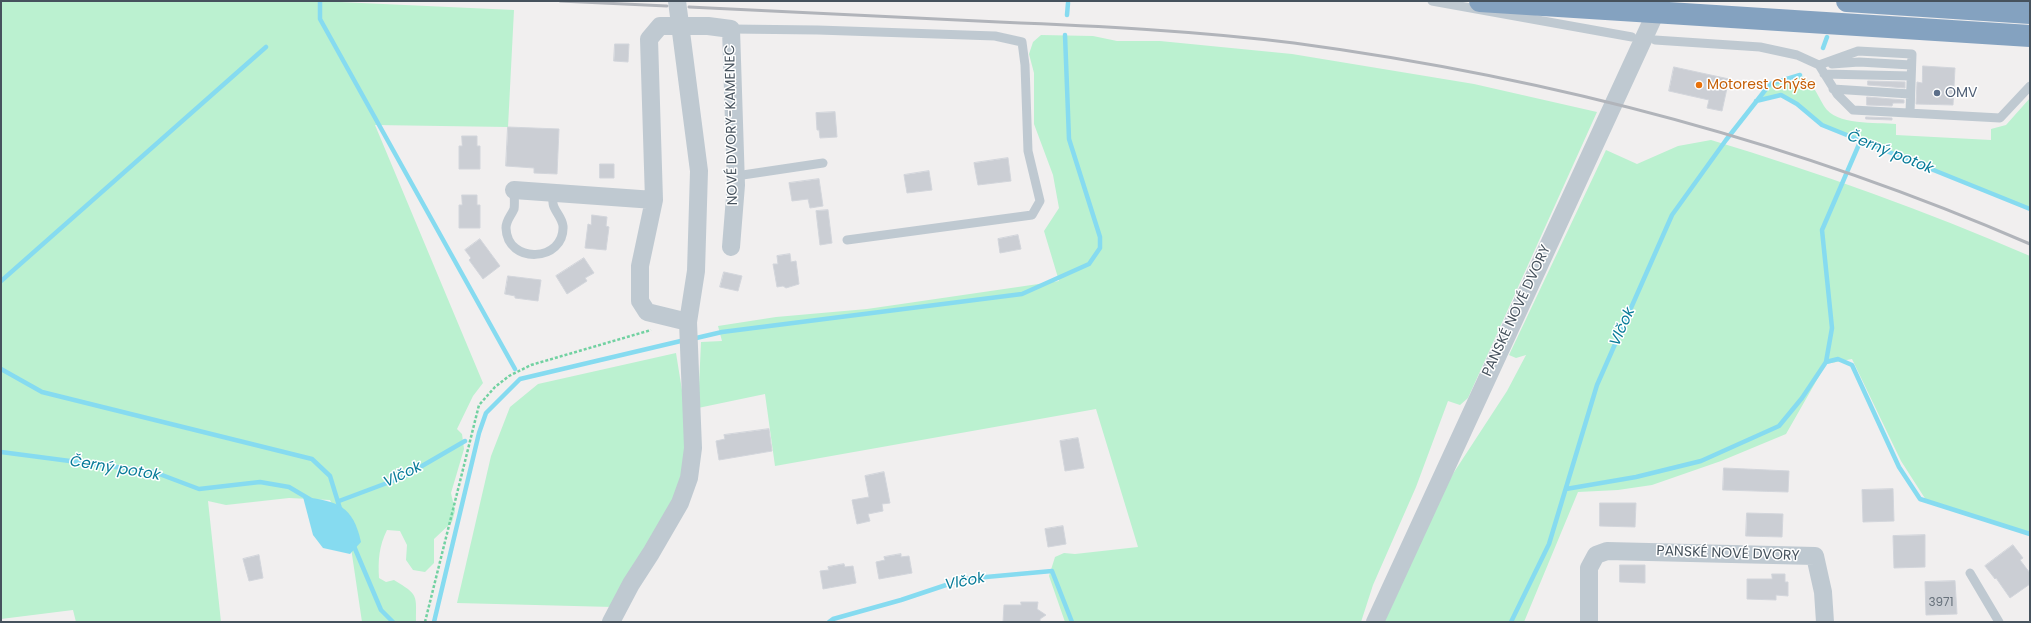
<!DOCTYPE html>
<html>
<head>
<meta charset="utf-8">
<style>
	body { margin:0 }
	#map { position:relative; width:2031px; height:623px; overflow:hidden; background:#f1efef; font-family:Poppins,sans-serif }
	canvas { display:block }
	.frame { position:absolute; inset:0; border:2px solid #46525d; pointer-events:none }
</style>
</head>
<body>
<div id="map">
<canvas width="2031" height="623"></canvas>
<div class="frame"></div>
</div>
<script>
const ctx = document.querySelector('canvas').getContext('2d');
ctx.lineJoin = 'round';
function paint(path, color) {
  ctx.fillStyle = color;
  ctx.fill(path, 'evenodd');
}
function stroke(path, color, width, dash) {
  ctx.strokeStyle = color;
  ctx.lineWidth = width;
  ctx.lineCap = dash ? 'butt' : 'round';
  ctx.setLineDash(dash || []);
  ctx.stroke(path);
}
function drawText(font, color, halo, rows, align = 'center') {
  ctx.font = font + ' Poppins,sans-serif';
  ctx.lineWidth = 3;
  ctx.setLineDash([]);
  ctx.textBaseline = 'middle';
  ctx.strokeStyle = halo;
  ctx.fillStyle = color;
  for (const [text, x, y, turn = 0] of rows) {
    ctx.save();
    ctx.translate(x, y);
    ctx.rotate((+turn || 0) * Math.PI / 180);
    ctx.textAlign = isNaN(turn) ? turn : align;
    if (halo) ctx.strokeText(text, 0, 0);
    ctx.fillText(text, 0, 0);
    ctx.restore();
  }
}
const green = new Path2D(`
	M1,1h317l196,9 -6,117 -133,-2 108,258 -10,13 -16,33 5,5 2,15 -13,44 4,18 -3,11 -18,17v24l-9,9 -12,-2 -7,-10 1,-15 -7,-14 -13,-1c-8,16 -9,30 -8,48l7,4 8,-2c25,15 22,15 22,42h-54l-12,-81 -20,-41 -41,-2 -63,7 -18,-4 13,121h-145l-3,-12 -72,9z
	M1041,35l52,1 24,5h43l132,13 182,30 123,28 -129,286 -8,7 -12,-4 -32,86 -43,98 -12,37h-296l-16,-46 6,-19 9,-4 11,1 63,-7 -42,-138 -321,57 -10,-72 -67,14 3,-66 21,-1 -4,-15 58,-9 91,-8 192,-28 -15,-50 15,-23 -6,-33 -19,-51v-51l-5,-19 4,-12z
	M1800,75c12,6 17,19 24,31 12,20 52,16 72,18v11l95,5v-11l15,-4 24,-27v111l-208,-83 -25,-22 -16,-9 -25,6 14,-17z
	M1711,140c109,33 215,71 319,116v277l-104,-33 -25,-39 -49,-102 -26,5 -40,70 -65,27 -69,24 -34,5 -40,2 -54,130h-140l61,-136 62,-95 19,-36 -10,3 -7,-3 97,-205 31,14 41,-18z
	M676,353l10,62 1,53 -12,34 -62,105 -156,-4 34,-147 19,-49 28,-23z`);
const water = new Path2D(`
	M303,497c35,4 50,9 58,45l-11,12 -27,-6 -10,-13z`);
const stream = new Path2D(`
	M320,1v18l195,350
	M1067,15l1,-12
	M1823,48l4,-11
	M1756,101l25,-6 16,9 25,21 208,84
	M1,281l265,-234
	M692,339l30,-7 300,-38 67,-30 11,-16v-11l-31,-98 -4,-104
	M1826,362l6,-34 -10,-98 38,-88
	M1,369l41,23 270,67 18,17 11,36
	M1,452l153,20 45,17 61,-7 29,5 22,13
	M1566,489l70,-12 65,-16 78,-35 23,-28 24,-36 12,-3 14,6 47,102 21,32 110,35
	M339,501l64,-24 62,-36
	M353,544l28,66 12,12
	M434,622l45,-189 7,-20 34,-34 165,-39
	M829,622l4,-3 68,-19 63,-21 88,-8 20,51
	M1511,622l38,-78 48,-159 75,-170 54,-75 44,-56 30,-9`);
const building = new Path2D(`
	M615,44h14l-1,18 -14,-1z
	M1923,66l32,2 -2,37 -37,-1 1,-22 5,1z
	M1674,67l55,12 -7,32 -15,-3 2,-8 -40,-9z
	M1868,81l37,1v6l-37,-3z
	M1867,97l37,3v3h-11l-1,3 -25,-1z
	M835,112l2,25 -17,1 -1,-8h-2l-1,-17z
	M1866,117l26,1v2l-26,-1z
	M508,127l51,2 -2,45 -23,-1v-5l-28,-2z
	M462,136h15v10h3v23h-21v-23h3z
	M1008,158l3,23 -33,4 -4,-22z
	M600,164h14v14h-14z
	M929,171l3,19 -25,3 -3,-18z
	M819,179l4,27 -13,2 -2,-9 -16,2 -3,-18z
	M462,195h15v10h3v23h-21v-23h3z
	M828,210l4,33 -12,2 -4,-34z
	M592,215l15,2 -1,9 3,1 -3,23 -21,-2 3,-24 3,1z
	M1018,235l3,14 -21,4 -2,-14z
	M480,239l20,27 -17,13 -14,-19 2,-2 -6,-8z
	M790,254l1,8 5,-1 3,23 -13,4 -3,-2 -6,1 -4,-23h5l-1,-8z
	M584,258l10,15 -9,5 2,3 -20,13 -11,-18z
	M724,272l18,4 -4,15 -18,-4z
	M508,276l33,4 -3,21 -23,-3v-2l-10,-2z
	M769,429l3,22 -53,9 -3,-19 9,-2 -1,-4z
	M1078,438l6,30 -19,3 -5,-30z
	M1724,468l65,3 -1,21 -65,-2z
	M884,472l6,31 -8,1 1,7 -15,3 2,7 -13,3 -5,-24 17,-3 -4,-21z
	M1893,489l1,32 -31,1 -1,-32z
	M1600,503h36l-1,24 -35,-1z
	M1747,513l36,1 -1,23 -36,-1z
	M1063,526l3,18 -18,3 -3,-18z
	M1925,535v32l-31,1 -1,-32z
	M2013,545l10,13 -3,2 10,13v11l-20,14 -14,-20 -1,1 -10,-13z
	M901,554v3l8,-1 3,17 -33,6 -3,-17 9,-2 -1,-3z
	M259,555l4,23 -14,3 -6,-22z
	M844,564l1,3 8,-1 3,17 -33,6 -3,-18 9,-1 -1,-3z
	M1620,565h25v18l-25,-1z
	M1772,574h13v8h3v14l-12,-1v5l-29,-1v-20h25z
	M1955,581l2,33 -31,1 -1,-33z
	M1021,602h17l-1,7 9,6 -6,4v3h-37l1,-17h17z`);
const path = new Path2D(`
	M425,622l54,-217 16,-18 14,-11 22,-11 120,-35`);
const service = new Path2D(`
	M1432,1l200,36
	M731,29l87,1 177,6 27,6 3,23 3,86 12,50 -8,14 -185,25
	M1655,40l105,7 37,8 22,10 18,29 16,16 147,8 30,-32
	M1832,64l27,-2 52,3
	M1819,65l39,-14 54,3 -2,59
	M1824,74l87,2
	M1833,89l77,5
	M736,176l87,-13
	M514,190c0,6 1,14 0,19 -3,7 -8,11 -8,19 1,37 59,34 57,-2 -1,-8 -6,-12 -9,-19 -2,-4 -1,-11 -1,-15
	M1970,573l29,49`);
const minor = new Path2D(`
	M677,1l22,170 -3,100 -8,51
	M514,190l140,10
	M611,622l20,-38 20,-31 29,-50 9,-25 4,-30 -5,-126 -41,-10 -7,-11v-35l14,-66 -5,-161 11,-13h48l23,3 5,156 -5,62
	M1375,622l286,-621
	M1589,622v-54l7,-13 11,-4 208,5 8,36 2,30`);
const motorway = new Path2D(`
	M1480,1l550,35
	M1847,1l183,12`);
const rail = new Path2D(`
	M560,1l107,5
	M689,7c104,5 207,10 310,15 99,4 197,9 295,21 254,34 501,99 736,201`);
const markers = [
	[1699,85,4,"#e8710a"],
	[1937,93,4,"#5c6f8a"]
];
const numberNames = [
	["3971",1941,603]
];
const foodNames = [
	["Motorest Chýše",1707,85]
];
const serviceNames = [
	["OMV",1945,93]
];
const streetNames = [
	["NOVÉ DVORY-KAMENEC",732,125,-91],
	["PANSKÉ NOVÉ DVORY",1517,311,-65],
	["PANSKÉ NOVÉ DVORY",1728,554,2]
];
const waterNames = [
	["Černý potok",1890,153,22],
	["Vlčok",1623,327,-66],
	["Černý potok",115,469,9],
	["Vlčok",403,475,-26],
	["Vlčok",965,582,-11]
];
paint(green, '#bbf1d0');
paint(water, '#86dbf0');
stroke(stream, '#86dbf0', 4.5);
paint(building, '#cbced4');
stroke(building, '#d2d5db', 1);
stroke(path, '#71d1a1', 2.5, [3, 2]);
stroke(service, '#bfc9d1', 9);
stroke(minor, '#bfc9d1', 18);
stroke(motorway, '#84a2c0', 22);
stroke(rail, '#b1b4ba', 3);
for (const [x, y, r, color] of markers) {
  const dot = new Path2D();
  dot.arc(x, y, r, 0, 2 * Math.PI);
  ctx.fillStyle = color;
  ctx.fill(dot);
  stroke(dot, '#fff', 1.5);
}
drawText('12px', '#67717b', null, numberNames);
drawText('14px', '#c56008', '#fff', foodNames, 'left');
drawText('14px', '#4e5e75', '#fff', serviceNames, 'left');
drawText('14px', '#46525d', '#fff', streetNames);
drawText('italic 15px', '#087b98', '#fff', waterNames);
</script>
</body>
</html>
